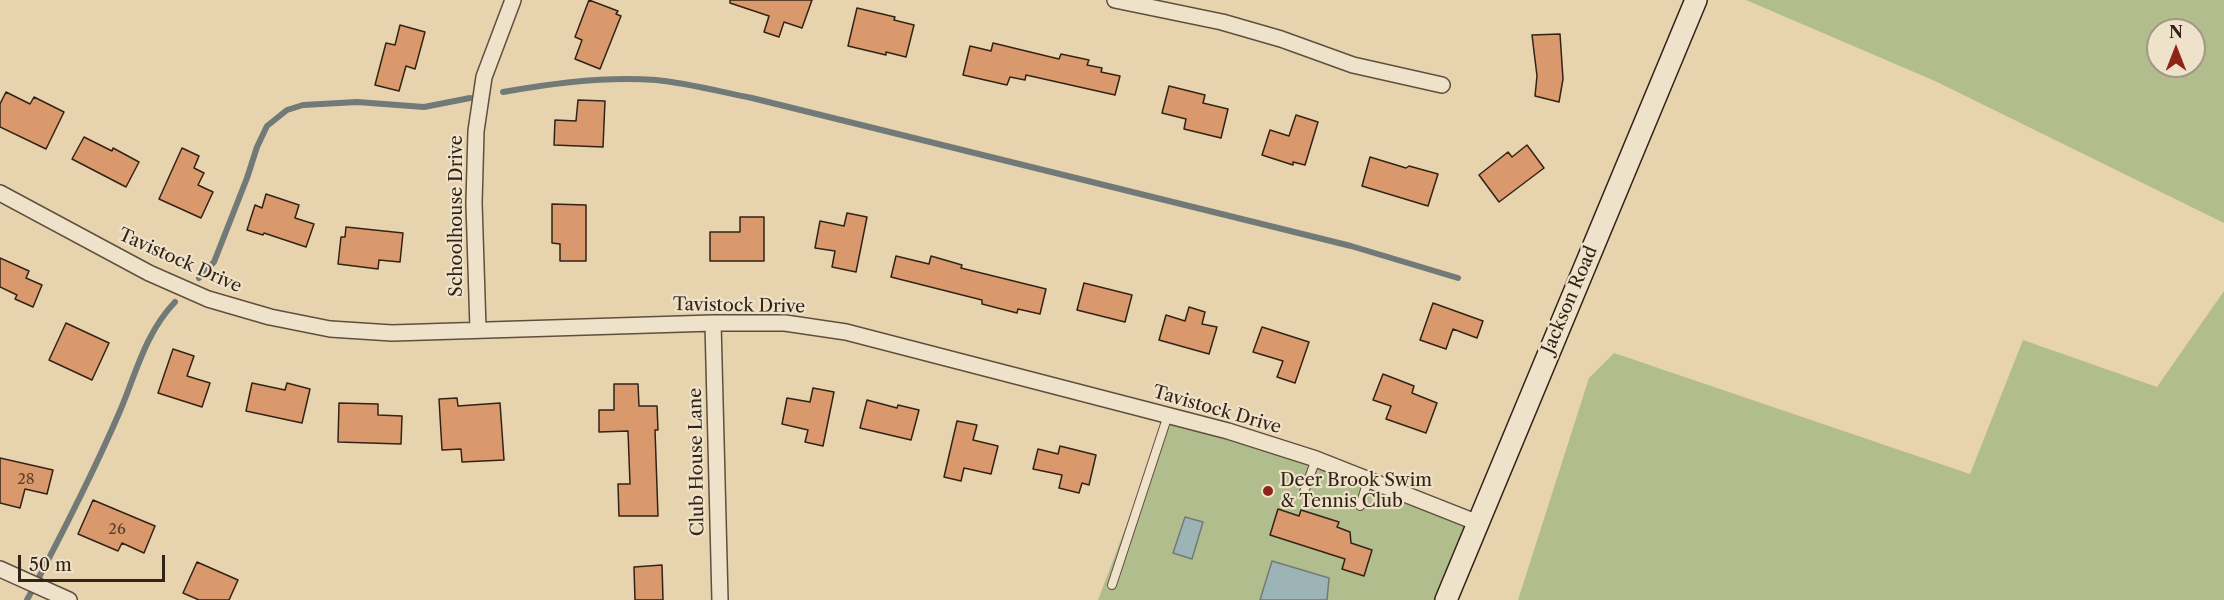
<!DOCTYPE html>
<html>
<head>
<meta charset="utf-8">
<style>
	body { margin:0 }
	#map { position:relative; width:2224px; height:600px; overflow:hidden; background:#e7d3ae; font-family:"Libre Caslon Text",serif }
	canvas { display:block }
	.north { position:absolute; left:2146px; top:18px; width:60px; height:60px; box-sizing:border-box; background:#efe2ca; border:2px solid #a39682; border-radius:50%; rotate:0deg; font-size:16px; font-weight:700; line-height:24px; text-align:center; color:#322316 }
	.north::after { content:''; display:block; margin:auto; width:21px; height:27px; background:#8f2418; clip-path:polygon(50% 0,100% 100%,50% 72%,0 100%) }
	.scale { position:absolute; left:18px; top:555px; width:147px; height:27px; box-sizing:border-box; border:3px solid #322316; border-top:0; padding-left:8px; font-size:18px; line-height:21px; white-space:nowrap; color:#322316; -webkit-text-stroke:4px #efe2ca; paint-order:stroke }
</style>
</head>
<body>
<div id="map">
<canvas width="2224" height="600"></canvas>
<div class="north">N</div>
<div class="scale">50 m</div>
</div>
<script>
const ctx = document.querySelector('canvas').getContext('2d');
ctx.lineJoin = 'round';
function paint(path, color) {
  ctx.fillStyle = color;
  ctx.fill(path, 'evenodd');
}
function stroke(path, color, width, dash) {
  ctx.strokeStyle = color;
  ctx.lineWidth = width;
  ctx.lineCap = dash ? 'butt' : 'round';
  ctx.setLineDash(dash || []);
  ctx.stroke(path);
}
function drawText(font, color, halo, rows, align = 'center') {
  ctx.font = font + ' "Libre Caslon Text",serif';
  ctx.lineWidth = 4.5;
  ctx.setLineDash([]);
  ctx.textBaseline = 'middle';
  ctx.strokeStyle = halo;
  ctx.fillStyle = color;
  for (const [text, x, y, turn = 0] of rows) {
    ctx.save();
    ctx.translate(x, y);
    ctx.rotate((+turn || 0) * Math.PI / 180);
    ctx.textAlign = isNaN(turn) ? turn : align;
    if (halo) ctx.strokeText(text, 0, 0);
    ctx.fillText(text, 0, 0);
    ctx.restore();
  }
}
const green = new Path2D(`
	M1746,0h478v223l-289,-142zM2158,30h36v36h-36z
	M2224,291v309h-706l71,-222 25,-25 356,121 53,-134 134,47z
	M1168,415l310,108 -33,77h-347z`);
const water = new Path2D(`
	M1185,517l18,5 -11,37 -19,-6z
	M1272,561l57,17 -2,22h-67z`);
const stream = new Path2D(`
	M503,92c49,-9 103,-16 153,-12 32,3 65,12 96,18l599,148 107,32
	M199,278l15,-16 33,-84 10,-31 10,-21 20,-16 16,-5 54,-3 67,5 46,-9
	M27,600c33,-62 65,-124 93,-189 16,-38 26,-79 55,-109`);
const building = new Path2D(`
	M589,0l29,11 -2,3 5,2 -21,53 -25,-10 7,-19 -7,-3z
	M730,0h82l-10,28 -18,-6 -5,15 -15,-5 5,-16 -39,-13z
	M857,8l38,9 -1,3 20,5 -8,32 -20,-5v3l-38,-9z
	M400,25l25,7 -10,37 -9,-3 -7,25 -24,-6 11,-42 9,2z
	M1560,34l3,45 -4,23 -24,-6 2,-20 -5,-41z
	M993,43l66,16 2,-5 28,6 -2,5 15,3 -1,4 19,4 -5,19 -89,-20 -1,5 -15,-3 -3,8 -44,-10 7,-29 21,5z
	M1169,86l36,9 -2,8 25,6 -7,29 -37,-9 2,-10 -24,-6z
	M6,92l24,12 4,-7 30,15 -18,37 -46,-22v-23z
	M578,100l27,1 -2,46 -49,-2 1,-25 21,1z
	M1296,115l22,7 -13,43 -12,-3v3l-31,-10 8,-25 19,6z
	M84,137l28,14 1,-3 26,14 -13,25 -54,-28z
	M1527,145l17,23 -45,34 -20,-27 29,-23 4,5z
	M182,148l17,8 -5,12 10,5 -6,12 15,7 -12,26 -42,-19z
	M1370,157l36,11 3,-2 29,8 -10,32 -66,-20z
	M266,194l33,11 -4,13 19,6 -8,23 -42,-14 -1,2 -16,-5 8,-25 7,3z
	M552,204l34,1v56h-26v-17l-8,-1z
	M847,213l20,4 -11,55 -24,-5 3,-16 -20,-3 5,-27 24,5z
	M740,217h24v44h-54v-29h30z
	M346,227l57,6 -3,29 -21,-2 -1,9 -40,-5 3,-27h4z
	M896,256l33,8 2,-8 31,9 -1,3 85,21 -6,25 -22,-5 -1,4 -35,-9v-4l-91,-23z
	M0,258l29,13 -3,7 16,7 -9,22 -18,-8 2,-4 -17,-8z
	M1084,283l48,12 -7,27 -48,-12z
	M1433,303l50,18 -6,17 -24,-9 -7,20 -26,-9z
	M1189,307l16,5 -3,12 15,3 -8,27 -50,-14 7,-25 19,6z
	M66,323l43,20 -17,37 -43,-20z
	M1262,327l47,15 -14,41 -18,-6 6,-16 -30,-9z
	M173,349l21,7 -7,20 23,7 -8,24 -44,-14z
	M1383,374l31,12 -2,7 25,10 -11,30 -40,-14 5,-13 -18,-6z
	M252,383l33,7 2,-7 23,6 -8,34 -56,-12z
	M614,384h24l1,22h18l1,24h-3l3,86h-39l-1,-32h12l-2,-53 -29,1v-22h15z
	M813,388l21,4 -11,54 -18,-4 3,-12 -26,-6 5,-26 23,4z
	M457,398l1,8 42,-3 4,57 -42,2 -1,-13 -19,1 -3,-51z
	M867,400l30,8 1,-3 21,5 -8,30 -51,-12z
	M339,403l39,1v11l24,1 -1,28 -63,-2z
	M957,421l20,4 -4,15 25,6 -7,28 -27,-6 -3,13 -17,-4z
	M1060,446l36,9 -7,30 -7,-2 -3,10 -20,-5 3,-13 -29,-6 5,-20 20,5z
	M0,458l53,12 -6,24 -22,-5 -5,19 -20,-5z
	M93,500l62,26 -11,27 -22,-10 -4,8 -40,-17z
	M1278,509l21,7 2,-6 38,12 -2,5 13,5 1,11 21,7 -8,26 -22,-7 3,-10 -75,-24z
	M197,562l41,18 -9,20h-30l-16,-7z
	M662,565l1,35h-28l-1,-33z`);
const lane = new Path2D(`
	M1304,492l12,-33
	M1360,506l8,-26
	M1112,585l56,-170`);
const street = new Path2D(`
	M1115,0l107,22 59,17 72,26 89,20
	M0,193l149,80 59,26 62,18 60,12 62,4 321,-10h72l61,9 382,99 88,28 162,64
	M713,323l7,277
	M478,329l-4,-126 2,-72 8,-54 29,-77
	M0,569l69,31`);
const secondary = new Path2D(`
	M1446,600l250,-600`);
const markers = [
	[1268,491,6,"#8f2418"]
];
const numberNames = [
	["28",26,480],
	["26",117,530]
];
const streetNames = [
	["Schoolhouse Drive",457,216,-90],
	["Tavistock Drive",180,261,24],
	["Jackson Road",1570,300,-67],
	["Tavistock Drive",739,306,1],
	["Tavistock Drive",1217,410,16],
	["Club House Lane",697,462,-91]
];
const poiNames = [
	["Deer Brook Swim",1280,481],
	["& Tennis Club",1280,502]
];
paint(green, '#b2bd8d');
paint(water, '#9db4b7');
stroke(water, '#727a77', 1.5);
stroke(stream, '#727a77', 6);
paint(building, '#da996c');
stroke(building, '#322316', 1.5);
stroke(lane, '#5f4f3c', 10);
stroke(street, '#5f4f3c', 18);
stroke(secondary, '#322316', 24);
stroke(lane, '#efe2ca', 8);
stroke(street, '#efe2ca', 15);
stroke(secondary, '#efe2ca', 21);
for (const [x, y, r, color] of markers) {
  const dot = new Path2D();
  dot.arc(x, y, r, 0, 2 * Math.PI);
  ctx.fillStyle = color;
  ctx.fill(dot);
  stroke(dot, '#efe2ca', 2);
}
drawText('15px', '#5c402c', null, numberNames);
drawText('18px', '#322316', '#efe2ca', streetNames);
drawText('18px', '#322316', '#efe2ca', poiNames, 'left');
</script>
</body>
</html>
